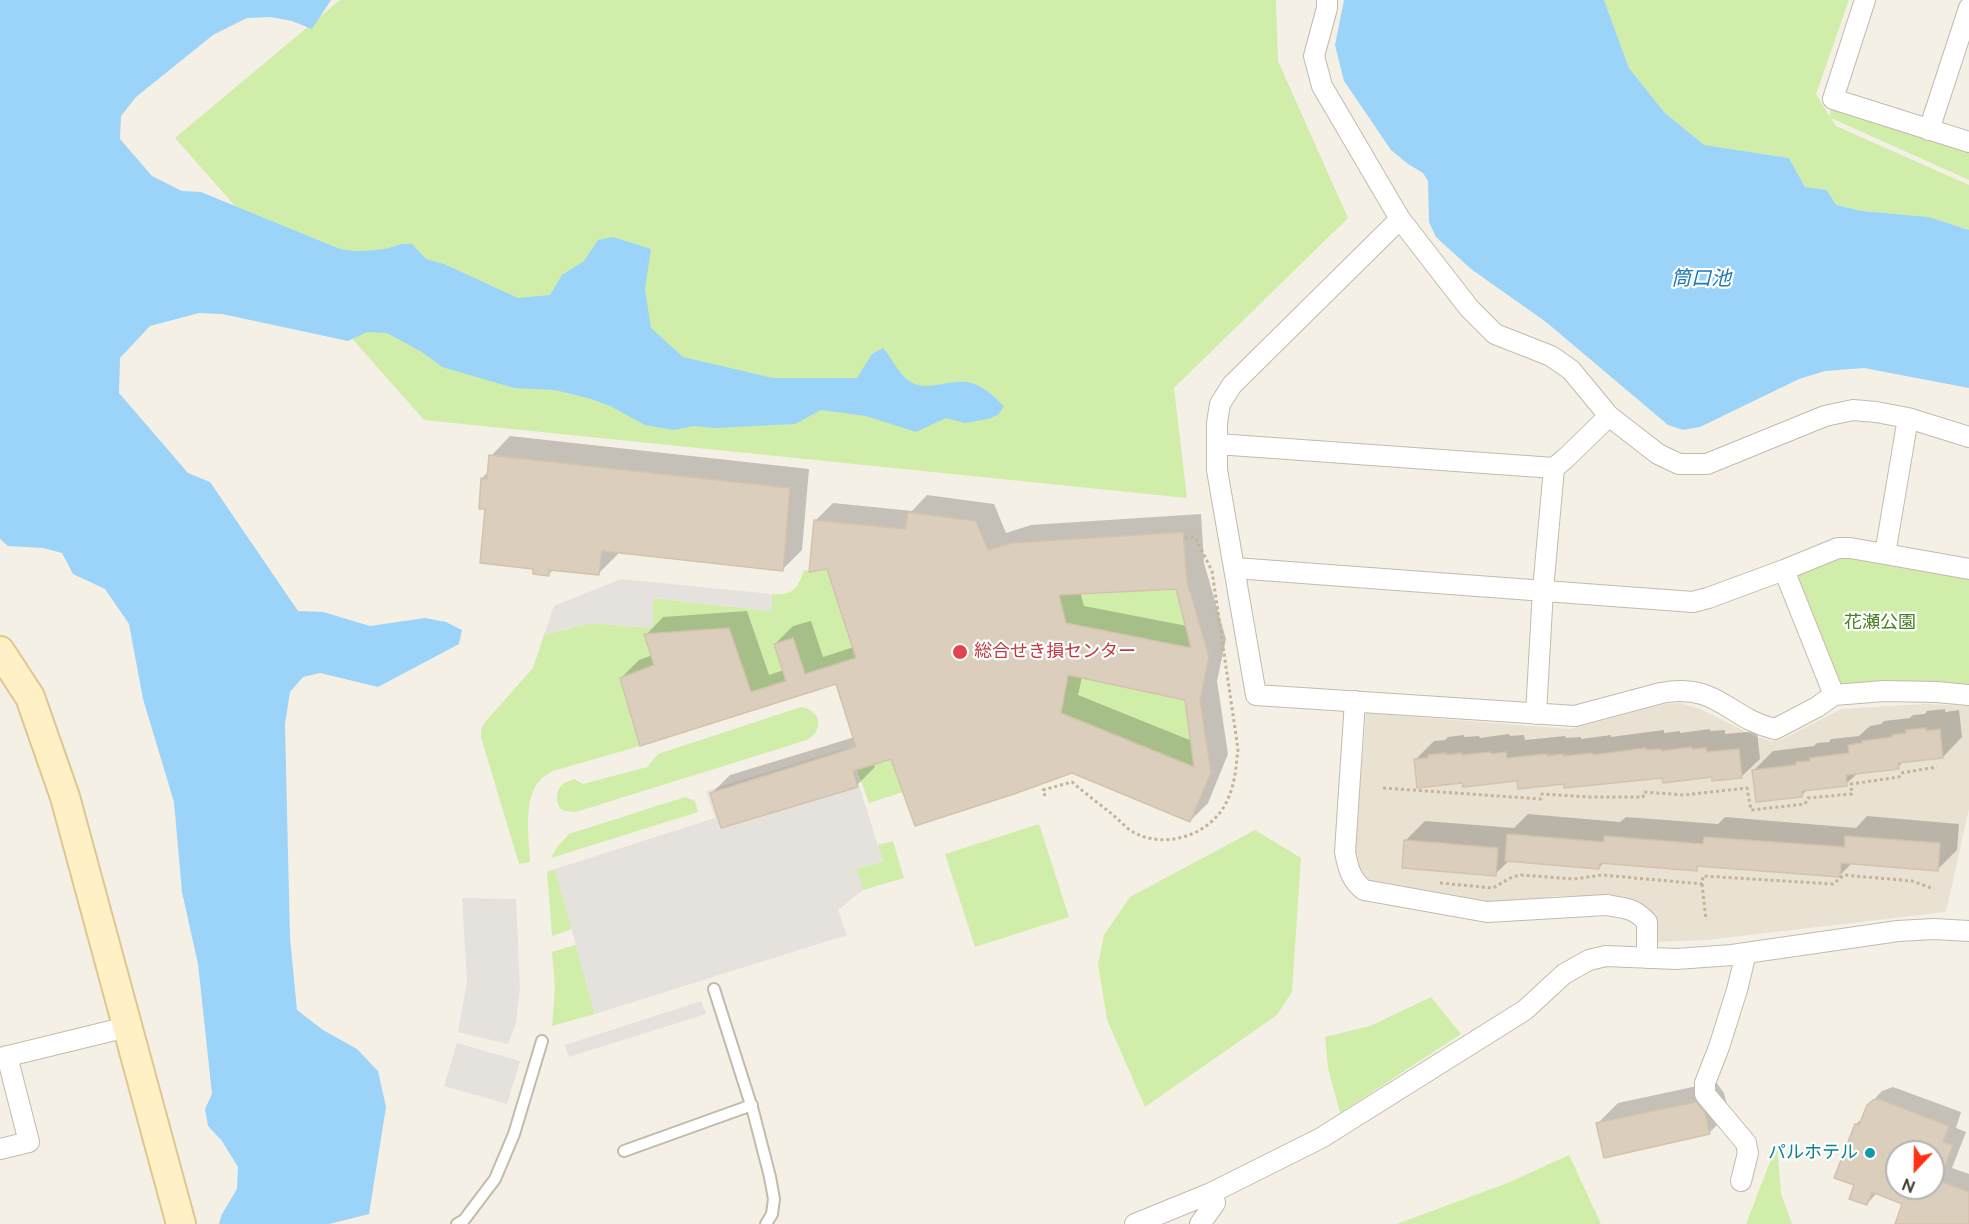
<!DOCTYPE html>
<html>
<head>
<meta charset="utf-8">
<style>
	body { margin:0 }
	#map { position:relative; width:1969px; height:1224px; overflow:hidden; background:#f5f0e5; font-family:Raleway,sans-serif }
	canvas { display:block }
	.north { position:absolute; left:1885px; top:1140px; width:60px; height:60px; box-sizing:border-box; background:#fff; border:2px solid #b6b3ae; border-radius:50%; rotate:202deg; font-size:16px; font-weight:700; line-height:24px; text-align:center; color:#484034 }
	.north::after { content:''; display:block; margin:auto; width:21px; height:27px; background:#ff3112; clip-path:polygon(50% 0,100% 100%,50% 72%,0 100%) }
</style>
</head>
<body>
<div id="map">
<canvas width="1969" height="1224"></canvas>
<div class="north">N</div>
</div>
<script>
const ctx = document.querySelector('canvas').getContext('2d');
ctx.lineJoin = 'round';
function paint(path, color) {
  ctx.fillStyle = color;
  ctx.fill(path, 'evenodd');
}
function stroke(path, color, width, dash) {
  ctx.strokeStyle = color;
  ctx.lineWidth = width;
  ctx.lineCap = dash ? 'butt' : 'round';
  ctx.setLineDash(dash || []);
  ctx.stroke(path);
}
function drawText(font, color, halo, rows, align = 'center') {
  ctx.font = font + ' Raleway,"Noto Sans JP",sans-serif';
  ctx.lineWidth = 4.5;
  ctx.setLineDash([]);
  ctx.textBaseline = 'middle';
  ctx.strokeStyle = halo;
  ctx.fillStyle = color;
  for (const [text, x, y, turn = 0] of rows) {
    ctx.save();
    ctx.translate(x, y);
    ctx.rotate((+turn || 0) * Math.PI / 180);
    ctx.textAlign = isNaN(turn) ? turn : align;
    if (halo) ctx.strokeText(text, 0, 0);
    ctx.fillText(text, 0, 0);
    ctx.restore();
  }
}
const residential = new Path2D(`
	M1681,703l19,6 55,27 16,5 12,-2 58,-30 83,-5 45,2v103l-23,103 -239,28 -50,2 -1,-15 -6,-16 -14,-10 -25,-5h-56l-42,7 -26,1 -117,-22 -12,-11 -4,-12 12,-146 205,16 93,-25z`);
const green = new Path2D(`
	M340,0h936l2,61 70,157 -174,170 13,110 -763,-78 -249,-282z
	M1604,0h245l-33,94 14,23 1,-12 138,45v30l-138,-62 5,8 133,59v45l-40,-13 -67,-6 -26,-6 -9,-15 -22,-3 -16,-29 -86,-13 -39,-33 -35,-44z
	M1840,555l129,21v112h-115l-17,-3 -42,-107 3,-5z
	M827,569l30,88 -52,17 -12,-36 -19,6 12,37 -35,12 -107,-59 10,31 -34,13 20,68 -87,25c-4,3 -9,5 -12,8 -19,20 -12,58 -11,83l-11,2 -38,-127v-8l4,-7 48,-54 11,-33 46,-12 62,5v-30l119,13 1,-17c21,2 26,-6 32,-24l10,1z
	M1176,589l15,59 -125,-25 -7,-28z
	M1068,675l117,25 9,67 -133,-54z
	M868,693l35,99 -34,11 -12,-33z
	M801,707c20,3 24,23 6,33l-231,72c-4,0 -11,0 -15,-3 -6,-5 -5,-18 0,-23 3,-4 9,-5 13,-7l9,5 64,-17 11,-13z
	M685,797l10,4 3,11 -147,46 6,-11 12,-13z
	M1039,824l30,93 -94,30 -30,-93z
	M1255,830l46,28 -9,134 -15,23 -132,92 -38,-87 -9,-56 6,-29 26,-38z
	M893,841l11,37 -41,12 -7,-21 27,-8 -5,-16z
	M555,869l17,60 -20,7 -5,-64z
	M576,945l19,69 -43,12 3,-39 -3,-35z
	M1431,997l30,37 -121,79 -12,-45 -3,-31 45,-11z
	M1777,1144l4,50 11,30h-46z
	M1569,1155l32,69h-204l113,-42z`);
const parking = new Path2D(`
	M621,579l151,15 -1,17 -118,-13v30l-63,-5 -46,12 10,-29z
	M847,748l36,113 -27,8 7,21 -25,20 9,25 -252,79 -40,-145 160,-51 -9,-27z
	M462,898l54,1 4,89 -4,35 -8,21 -50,-12 9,-50z
	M701,1001l5,13 -137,43 -4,-12z
	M457,1043l63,18 -13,43 -63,-18z`);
const water = new Path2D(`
	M0,0h331l-19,29 -20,-8 -22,-4 -23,1 -34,17 -77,62 -15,19 -1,23 32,37 30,15 19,1 139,57c14,3 29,2 44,0 13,-2 12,-6 28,-5l14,15 18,5 74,34 32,-3 12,-20 22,-14 14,-21 15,-3 38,12 -6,40 6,39 32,29 90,21h84l15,-24 11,-6c9,10 15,25 26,33 19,13 44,-5 65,3 12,4 21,14 30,22l-6,9 -10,4 -23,4 -19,-5 -30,14 -50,-16 -45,-6 -26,14 -79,4 -22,-2 -20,4 -29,-5 -35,-19 -19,-7 -36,-9 -41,-2 -72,-21 -20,-15 -35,-19 -20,-1 -19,9 -126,-27 -23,-1 -49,13 -30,32 -1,35 69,80 22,9 88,129 25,1 47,14 55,-8 21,4 16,8 -3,14 -81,43 -58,-14 -17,4 -13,15 -5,32 5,214 7,72 26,20 34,19 21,22 8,36 -17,107 -40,10h-110l3,-10 15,-25 1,-22 -16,-26 -14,-15 -3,-17 7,-15 -14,-130 -16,-72 -8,-90 -31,-103 -14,-75 -24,-35 -32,-15 -11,-21 -19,-5 -35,-2 -8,-7z
	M1344,0h260l25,68 35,44 40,33 85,13 16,29 22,3 9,15 26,6 67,6 40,13v158l-105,-20 -39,3 -26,8 -99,48 -17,3 -15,-5 -122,-103 -75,-53 -35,-32 -7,-15 -1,-41 -5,-8 -15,-9 -17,-14 -47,-69 -9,-36z`);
const shadow = new Path2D(`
	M510,436l299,33 -7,81 -20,20 -164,-19v3l-20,20 -44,-5 -5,5 -14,-6 -48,-60 -5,-30 7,-7 2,-15z
	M927,495l67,9 12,29 25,-8 170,-11 3,49 22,76 -9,42 11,73 -20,49 -18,18 -118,-49 -180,-15 -19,6 2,4 -18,18 -145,8 18,-18 125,-38 -18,-55 -196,62 -20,-66 18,-18 14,-5 -7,-20 17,-18 84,-6 22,64 15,-5 -9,-26 18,-18 18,-5 12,36 31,-10 -39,-126 18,-18 79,8zM1177,587l10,39 -103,-20 -4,-14zM1082,677l104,22 6,42 -114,-46z
	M1945,709v3l14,-2 3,27 -19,20 -39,4 -6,6 -39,5 -13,12 -38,5 -6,6 -49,-24 20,-20 41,-5 3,-3 12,-1 2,-3 28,-3 11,-10 11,-2 3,-3 26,-3 3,-3 12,-1 2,-3z
	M1710,729v2l15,-1v4l32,-3 3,28 -19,18 -28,-2 -148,7 -46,-3 -55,2 -49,-21 19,-19 11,-1 3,-3 16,-2v2l15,-1 1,2 29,-4 1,2 14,-1 1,5 40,-4 1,2 15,-1v2l30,-4v2l53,-7v3l16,-2v2z
	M1528,814l92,8 6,-5 92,7 7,-7 131,11 11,-12 92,8 -2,26 -20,20 -85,-7 -12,12 -139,-11 -5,6 -92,-8 -5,6 -89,-8 -15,14 -90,-33 20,-20 89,7z
	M1716,1082l8,11 5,20 -20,20 -111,-10 20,-20z
	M1893,1087l68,25 -5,16 10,4 -14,36 17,6v50h-72l7,-21 -27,-10 -10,11 -11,-20v-60l9,-8 4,-11 13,-14zM1897,1152h36v36h-36z`);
const building = new Path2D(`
	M489,455l301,33 -7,83 -181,-20 -3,24 -50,-5v6l-16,-2v-5l-53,-6 5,-54h-6l2,-31 6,1z
	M908,512l68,9 12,29 24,-7 171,-11 4,49 22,76 -9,43 11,73 -21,49 -118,-49 -58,21 -99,32 -24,-67 -38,12 5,16 -137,41 -11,-35 146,-46 -20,-63 -196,62 -20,-68 34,-13 -10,-31 85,-6 22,64 35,-11 -12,-37 19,-6 12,36 51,-16 -29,-89 -18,3 5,-52 91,9zM1176,589l15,59 -125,-25 -7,-28zM1068,675l117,25 9,67 -133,-54z
	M1926,728v3l14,-2 3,29 -45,5 1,6 -53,6 1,11 -45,5v6l-46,5 -4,-32 44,-5v-3l14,-1v-3l39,-5 -1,-8 14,-2v-2l30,-4v-2l14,-2v-3z
	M1691,747l1,2 14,-1 1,4 32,-3 3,29 -30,3v-4l-49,6 -1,-5 -98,10v-4l-46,5 -1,-8 -54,6 -1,-4 -45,5 -3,-29 14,-1v-3l18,-2v2l15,-2 1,2 29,-3 1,2 14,-2 1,6 40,-4v2l16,-2v2l29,-3 1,2 53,-7v2l15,-1 1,2z
	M1507,834l97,8v-6l99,8 1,-7 141,10v-11l95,7 -2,28 -97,-8 -1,14 -143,-11v5l-97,-8 -1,6 -94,-8z
	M1404,840l94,8 -2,28 -94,-8z
	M1879,1099l70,27 -6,16 10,3 -13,36 29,11v32h-74l7,-20 -30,-12 -5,13 -18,-6 5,-14 -20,-7 21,-54 4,1 8,-20 6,-5zM1909,1145l24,7v36h-36v-36h9z
	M1696,1102l9,11 5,21 -106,24 -8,-35z`);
const path = new Path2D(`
	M1383,788l158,11 1,-5 48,3h53l1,-5 40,3 63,-7 4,22 54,-6 3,-6 44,-4 -1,-10 48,-7 2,-4 36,-6
	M1045,796l-2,-6 29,-8c13,11 27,22 40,32 7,6 14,14 21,18 32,18 77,3 93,-29 9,-17 10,-36 12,-54l-26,-178 -17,-34 -11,1
	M1440,883l53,5 19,-11 9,-2 53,4 28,-4 100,9 1,-8 130,8 11,-9 68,6 22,8
	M1702,884l4,36`);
const lane = new Path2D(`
	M714,989l39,122 17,66 4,22 -2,15 -6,10
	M624,1151l128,-46
	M457,1224l7,-4 31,-41 19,-45 28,-93`);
const street = new Path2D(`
	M1327,0v8l-13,48 8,30 78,133 69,89 26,26 56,22 20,14 38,46 49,38 21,10h28l118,-48 28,-6 23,2 32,6 61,19
	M1865,0l-32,99 136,43
	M1929,130l40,-122
	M1400,219l-168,166 -12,19 -3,19v47l39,225 319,21 86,-23c57,-11 68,26 114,36l42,-22 17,-12 50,-4 53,1 32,3
	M1217,444l337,24 13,-11 42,-41
	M1885,554l23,-136
	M1235,568l458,34 15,-4 76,-28 54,-22h12l35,6 84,15
	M1784,570l50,125
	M1355,701l-10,151c3,16 6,28 19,38l123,22 119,-7c19,3 28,3 41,17v36
	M1536,714l7,-124 11,-122
	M0,1058l127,-31
	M0,1149l29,-7 -22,-86
	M1741,1181l7,-28 -2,-10 -41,-49v-11l14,-36 18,-57 9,-37
	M1135,1224l76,-31 110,-55 204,-128 39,-36 25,-14 17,-4 70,3 56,-4 166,-24 36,-2 35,2
	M1200,1224l15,-21 -4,-10`);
const secondary = new Path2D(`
	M0,651l30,46 35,100 116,427`);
const markers = [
	[960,652,8,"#e0444e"],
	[1870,1153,6,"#0f9aa8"]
];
const parkNames = [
	["花瀬公園",1880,623]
];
const healthNames = [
	["総合せき損センター",974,652]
];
const cultureNames = [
	["パルホテル",1858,1153]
];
const waterNames = [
	["筒口池",1701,279]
];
paint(residential, '#e9e2d3');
paint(green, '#d0eeaa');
paint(parking, '#e5e2de');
paint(water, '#9bd4f8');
paint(shadow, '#0003');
paint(building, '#dbcebd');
stroke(building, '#d3c3ac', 1.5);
stroke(lane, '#c4baaa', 14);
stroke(street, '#c4baaa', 22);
stroke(secondary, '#ddc792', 32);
stroke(path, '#c5b397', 3, [3, 3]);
stroke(lane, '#fff', 10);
stroke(street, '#fff', 20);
stroke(secondary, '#fff0c5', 28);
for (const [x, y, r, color] of markers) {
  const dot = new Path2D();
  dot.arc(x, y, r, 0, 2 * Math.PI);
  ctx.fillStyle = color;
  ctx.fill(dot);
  stroke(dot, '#fff', 2);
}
drawText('18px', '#478021', '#fff', parkNames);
drawText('18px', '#be3a42', '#fff', healthNames, 'left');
drawText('18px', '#0d838f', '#fff', cultureNames, 'right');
drawText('italic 20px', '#207ab7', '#fff', waterNames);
</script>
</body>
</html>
